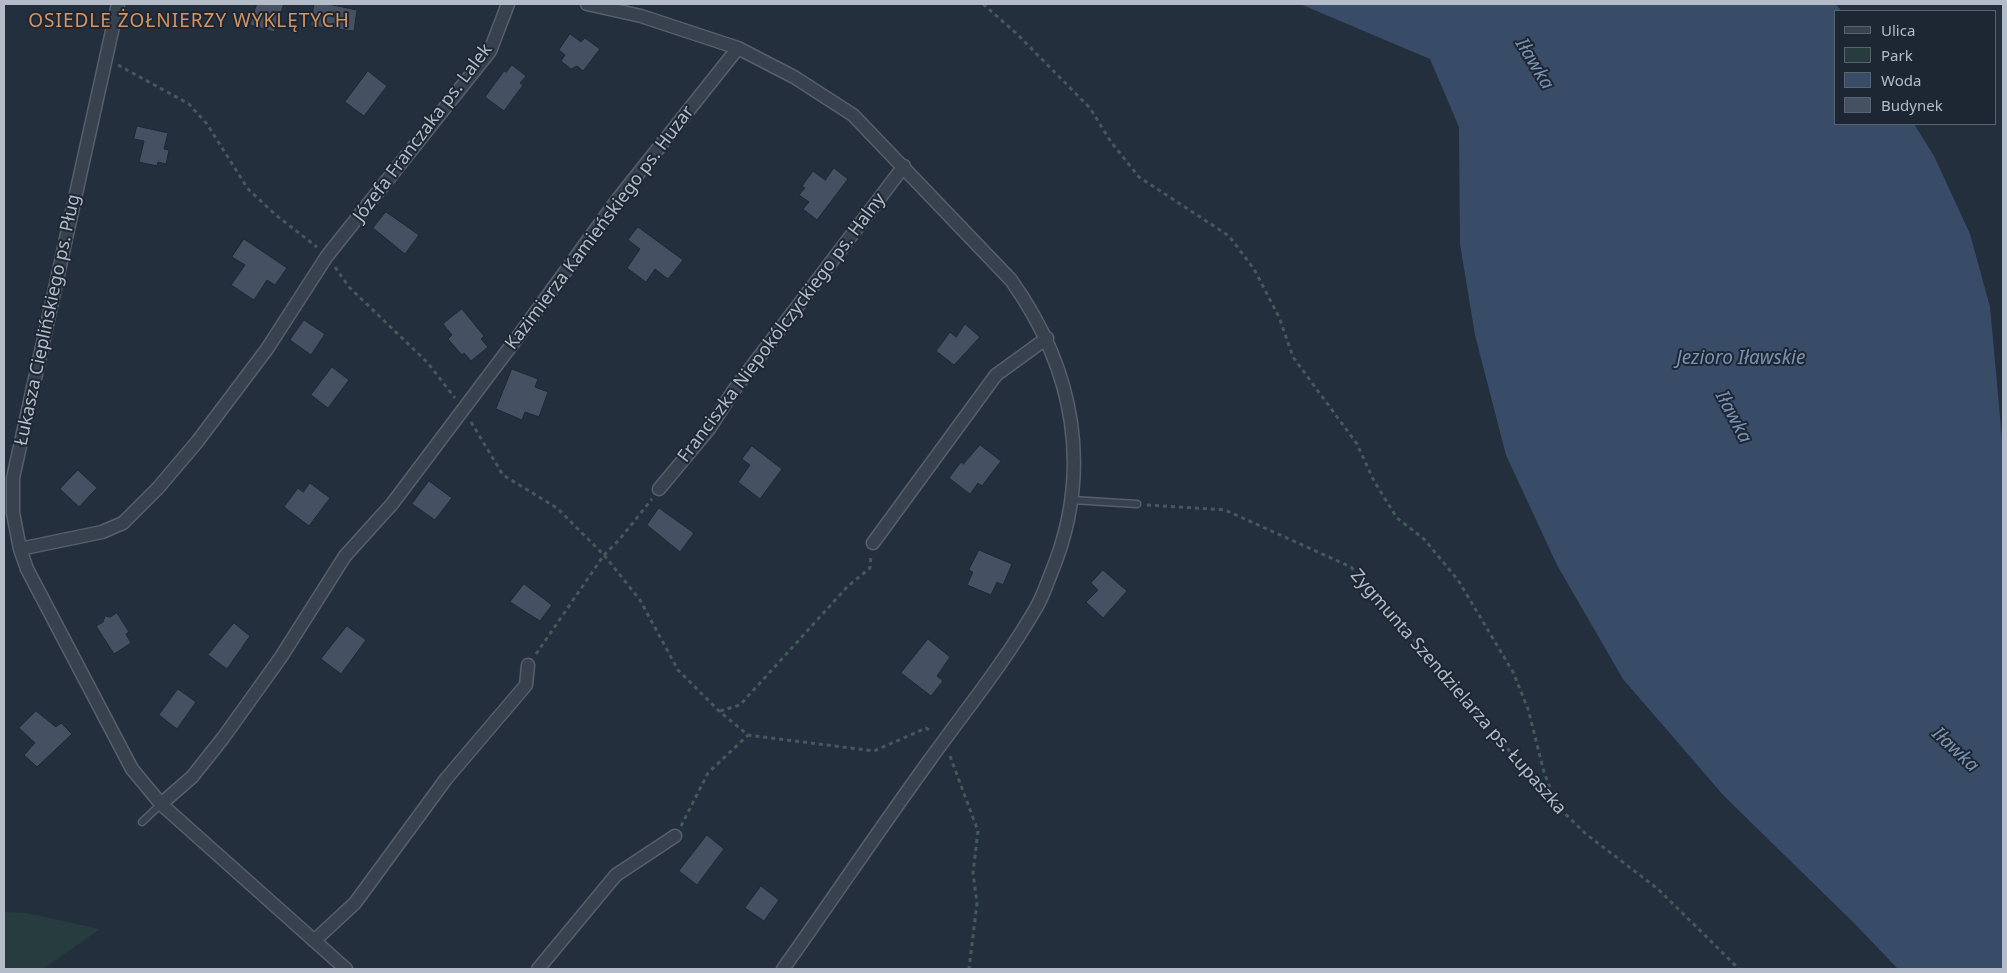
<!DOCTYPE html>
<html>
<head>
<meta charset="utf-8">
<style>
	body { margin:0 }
	#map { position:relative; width:2007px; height:973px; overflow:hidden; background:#242f3e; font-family:"Noto Sans",sans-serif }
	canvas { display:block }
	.frame { position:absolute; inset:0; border:5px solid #b4bcc9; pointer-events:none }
	.legend { position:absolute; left:1834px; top:10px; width:162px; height:115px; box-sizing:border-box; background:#1d2633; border:1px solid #59626f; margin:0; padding:6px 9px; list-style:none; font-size:15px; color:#b4bcc9 }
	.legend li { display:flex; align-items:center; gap:10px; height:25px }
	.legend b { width:25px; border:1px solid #59626f }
</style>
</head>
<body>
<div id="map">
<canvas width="2007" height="973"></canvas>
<div class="frame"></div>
<ul class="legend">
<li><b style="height:6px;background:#38414e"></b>Ulica</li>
<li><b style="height:14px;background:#263c3f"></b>Park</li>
<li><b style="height:14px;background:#394c67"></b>Woda</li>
<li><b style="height:14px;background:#455162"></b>Budynek</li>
</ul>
</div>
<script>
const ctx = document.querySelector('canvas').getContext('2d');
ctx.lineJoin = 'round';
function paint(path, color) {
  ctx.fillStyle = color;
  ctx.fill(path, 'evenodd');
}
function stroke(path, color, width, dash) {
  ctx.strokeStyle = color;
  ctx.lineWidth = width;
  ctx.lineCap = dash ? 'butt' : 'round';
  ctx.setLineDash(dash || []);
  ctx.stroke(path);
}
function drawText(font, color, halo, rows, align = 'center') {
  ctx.font = font + ' "Noto Sans",sans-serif';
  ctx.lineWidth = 4;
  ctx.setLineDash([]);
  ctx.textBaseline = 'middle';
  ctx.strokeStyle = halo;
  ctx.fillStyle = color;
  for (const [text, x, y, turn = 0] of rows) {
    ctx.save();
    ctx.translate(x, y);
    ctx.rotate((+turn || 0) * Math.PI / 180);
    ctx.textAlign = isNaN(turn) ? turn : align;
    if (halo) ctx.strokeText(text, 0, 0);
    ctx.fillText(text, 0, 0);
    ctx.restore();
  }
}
const green = new Path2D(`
	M4,912l22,1 74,16 -57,40h-39z`);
const water = new Path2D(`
	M1300,4h536l5,7h-5v113h78l20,32 36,78 20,73 13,143v519h-105l-43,-45 -131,-128 -101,-117 -66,-114 -51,-110 -31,-120 -15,-91 -1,-117 -29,-68z`);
const building = new Path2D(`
	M257,4h27l-10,28 -24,-7z
	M314,4h14l29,6 -3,21 -43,-5z
	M570,34l11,8 4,-4 15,11 -17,22 -6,-5 -6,3 -10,-8 4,-6 -6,-5z
	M512,65l14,11 -6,7 3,2 -19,26 -19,-14 19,-26 2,1z
	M368,71l19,15 -23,30 -19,-14z
	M137,126l31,7 -4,16 5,1 -3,14 -8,-2 -1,4 -18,-4 5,-21 -10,-2z
	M834,168l14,11 -31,41 -14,-11 6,-7 -10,-7 6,-7 -3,-2 11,-15 12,9z
	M386,212l33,23 -14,19 -32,-26z
	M638,227l45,33 -15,19 -13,-10 -9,13 -19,-14 13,-19 -12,-9z
	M244,239l43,29 -12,17 -8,-5 -13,20 -23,-15 14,-20 -13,-8z
	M462,309l22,27 -3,3 7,8 -17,14 -7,-8 -2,2 -14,-16 4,-4 -9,-11z
	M304,320l21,14 -14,21 -21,-15z
	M965,324l15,13 -26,28 -18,-14 14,-19 6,5z
	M332,367l17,13 -21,28 -17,-13z
	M512,369l26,10 -3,8 13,5 -9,25 -14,-5 -3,8 -26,-11z
	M980,445l21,16 -19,25 -4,-3 -8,11 -21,-16 12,-16 2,2z
	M752,446l30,23 -22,30 -22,-17 12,-17 -8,-6z
	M78,470l19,18 -18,19 -19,-18z
	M429,481l23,17 -17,22 -23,-16z
	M310,483l20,15 -21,28 -25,-19 14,-19 5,4z
	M659,508l35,25 -14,19 -33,-27z
	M979,550l33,14 -9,21 -6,-3 -6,13 -24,-10 6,-13 -4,-2z
	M1103,570l24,21 -24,27 -17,-16 12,-12 -7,-7z
	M524,584l28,21 -12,16 -30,-19z
	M117,613l12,19 -3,2 5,9 -17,11 -18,-28 7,-4 2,-6 5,1z
	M234,623l16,13 -23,33 -19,-14z
	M347,626l19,14 -25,34 -20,-15z
	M928,639l22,18 -13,19 6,5 -12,15 -30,-23z
	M178,689l18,13 -19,27 -18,-14z
	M36,711l20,16 5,-4 11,11 -35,33 -13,-12 11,-12 -16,-15z
	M707,835l17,14 -27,36 -18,-14z
	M761,886l18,14 -15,21 -19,-13z`);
const path = new Path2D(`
	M983,4l34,30 73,74 21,34 28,35 90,59 25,33 25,48 14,40 64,87 17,37 23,37 27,21 34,41 55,92 15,37 16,63 13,34
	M118,65l71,39 18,20 41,65 29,27 40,31
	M335,267l14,20 78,75 28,36
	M471,422l32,53 54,33 47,47 36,45 38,70 41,41 29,24 126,16 52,-23 6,4
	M1147,505l78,5 126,57 206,239 29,28 72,55 81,80
	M536,654l68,-99 15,-15 33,-41
	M720,711l20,-6 107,-118 23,-19 1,-13
	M950,756l28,75 -5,42 4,30 -8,66
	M681,826l27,-53 40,-38`);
const service = new Path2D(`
	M1072,500l65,4
	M142,822l19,-18`);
const minor = new Path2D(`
	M118,4l-105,474v35l7,36 7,20 105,200 29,35 185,165
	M587,4l54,12 97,32 56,29 59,38 158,165c64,90 83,192 39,296 -4,10 -8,22 -14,32 -31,54 -71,103 -107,153 -50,69 -97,139 -146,208
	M659,489l50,-60 25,-39 170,-224
	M873,543l123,-168 51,-37
	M20,549l82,-17 21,-9 35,-35 39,-46 70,-93 60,-93 163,-205 18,-47
	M161,804l31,-27 31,-39 58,-81 64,-101 47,-52 125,-166 101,-139 120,-151
	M314,941l41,-38 91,-124 80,-94 2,-20
	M538,969l78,-94 59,-39`);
const streetNames = [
	["Józefa Franczaka ps. Lalek",423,133,-53],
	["Kazimierza Kamieńskiego ps. Huzar",600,228,-53],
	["Łukasza Cieplińskiego ps. Pług",48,320,-78],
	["Franciszka Niepokólczyckiego ps. Halny",782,328,-53],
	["Zygmunta Szendzielarza ps. Łupaszka",1458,692,49]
];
const neighbourhoodNames = [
	["OSIEDLE ŻOŁNIERZY WYKLĘTYCH",189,22]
];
const waterNames = [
	["Iławka",1534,64,59],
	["Jezioro Iławskie",1741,359],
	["Iławka",1733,417,62],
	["Iławka",1955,750,43]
];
paint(green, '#263c3f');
paint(water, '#394c67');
paint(building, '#455162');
stroke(building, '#1f2835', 1);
stroke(service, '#565f6c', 9);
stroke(minor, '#565f6c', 15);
stroke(path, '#44595c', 3, [4, 4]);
stroke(service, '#38414e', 6);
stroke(minor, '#38414e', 12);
drawText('18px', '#b4bcc9', '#1d2633', streetNames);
ctx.letterSpacing = '1px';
drawText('19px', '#d59563', '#1d2633', neighbourhoodNames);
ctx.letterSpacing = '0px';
drawText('italic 19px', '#7c92b1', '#1d2633', waterNames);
</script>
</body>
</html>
